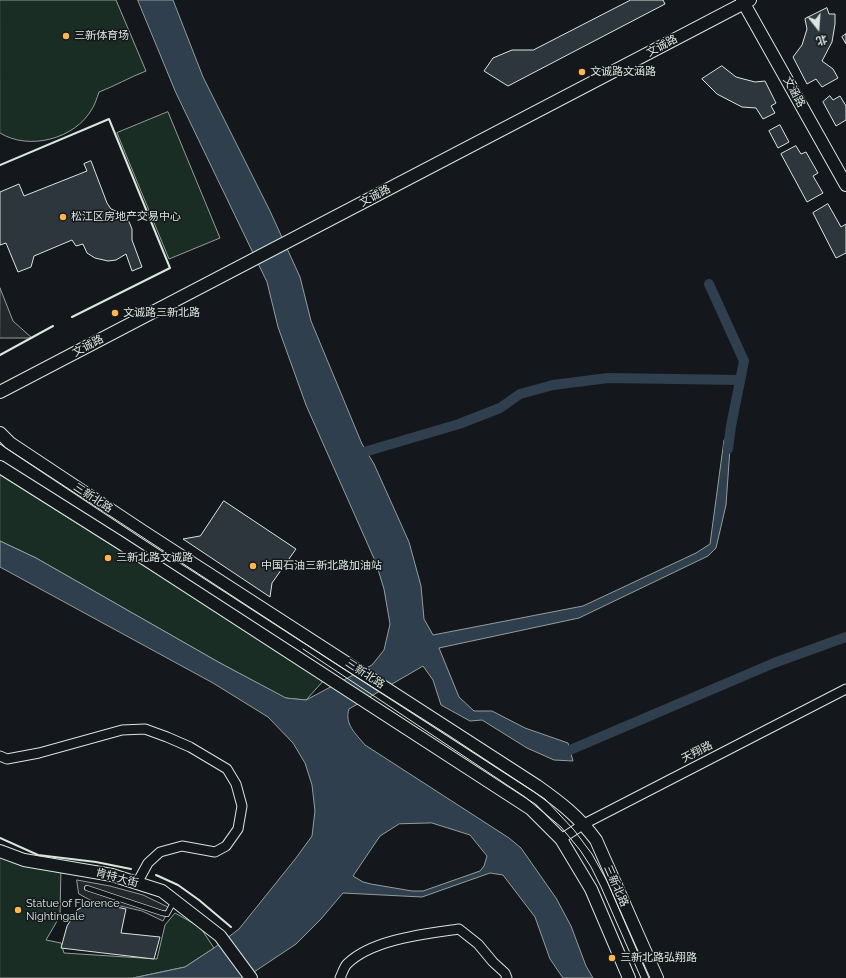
<!DOCTYPE html>
<html>
<head>
<meta charset="utf-8">
<style>
	body { margin:0 }
	#map { position:relative; width:846px; height:978px; overflow:hidden; background:#14181c; font-family:Raleway,"Noto Sans SC",sans-serif }
	canvas { display:block }
	.north { position:absolute; left:798px; top:8px; width:40px; height:40px; -webkit-text-stroke:3px #14181c; paint-order:stroke; rotate:163deg; font-size:11px; font-weight:700; line-height:16px; text-align:center; color:#d8e6dc }
	.north::after { content:''; display:block; margin:auto; width:14px; height:18px; background:#d8e6dc; clip-path:polygon(50% 0,100% 100%,50% 72%,0 100%) }
</style>
</head>
<body>
<div id="map">
<canvas width="846" height="978"></canvas>
<div class="north">北</div>
</div>
<script>
const ctx = document.querySelector('canvas').getContext('2d');
ctx.lineJoin = 'round';
function paint(path, color) {
  ctx.fillStyle = color;
  ctx.fill(path, 'evenodd');
}
function stroke(path, color, width, dash) {
  ctx.strokeStyle = color;
  ctx.lineWidth = width;
  ctx.lineCap = dash ? 'butt' : 'round';
  ctx.setLineDash(dash || []);
  ctx.stroke(path);
}
function drawText(font, color, halo, rows, align = 'center') {
  ctx.font = font + ' Raleway,"Noto Sans SC",sans-serif';
  ctx.lineWidth = 3;
  ctx.setLineDash([]);
  ctx.textBaseline = 'middle';
  ctx.strokeStyle = halo;
  ctx.fillStyle = color;
  for (const [text, x, y, turn = 0] of rows) {
    ctx.save();
    ctx.translate(x, y);
    ctx.rotate((+turn || 0) * Math.PI / 180);
    ctx.textAlign = isNaN(turn) ? turn : align;
    if (halo) ctx.strokeText(text, 0, 0);
    ctx.fillText(text, 0, 0);
    ctx.restore();
  }
}
const green = new Path2D(`
	M0,0h116l30,71c-16,6 -31,15 -47,21 -2,6 -4,12 -7,17 -17,30 -63,42 -92,24z
	M168,112l52,126 -51,21 -52,-126z
	M0,475l325,204 -19,21 -21,-2 -65,-35 -184,-105 -36,-17z
	M0,851l61,15 -1,50 -14,24 15,3 3,10 93,6 8,-34 10,-12 25,14 14,21 -29,19 -52,11h-133z`);
const parking = new Path2D(`
	M0,288l13,33 19,17h-32z
	M77,880l33,6 33,9 27,13 -7,13 -21,-10 -26,-6 -26,-5 -11,-6z`);
const water = new Path2D(`
	M138,0h35l30,77 67,134 30,66 11,44 51,123 12,20 35,78 12,44 3,33 9,16 150,-29 113,-53 14,-9 14,-104 7,-6 -5,71 -10,43 -8,8 -129,62 -140,30 20,49 15,14h18l33,17 43,15 5,18 -19,-1 -27,-12 -45,-28 -12,1 -29,-16 -8,-25 -10,-14 -74,43c-5,15 7,25 16,36l144,93 12,10 35,50 15,28 15,40 7,12h-30l-13,-19 -15,-42 -32,-42 -13,-2 -68,24 -79,-4 -22,26 -25,25 -51,34h-112l52,-11 29,-19 25,-19 57,-71 16,-22 3,-25 -3,-26 -7,-22 -12,-20 -25,-26 -55,-34 -213,-116v-26l36,17 184,105 66,35 20,2 66,-35 12,-15 6,-26 -6,-35 -8,-26 -70,-158 -28,-78 -11,-45 -91,-189zM432,823l38,12 17,21 -3,10 -4,5 -57,20h-11l-41,-7 -8,-2 -10,-6 27,-40 19,-12z`);
const canal = new Path2D(`
	M709,284l35,77 -13,65 -3,23
	M354,455l105,-31 41,-16 20,-14 33,-9 55,-7 132,2
	M558,750l5,3 211,-90 72,-26`);
const building = new Path2D(`
	M631,0h32l2,4 -157,82 -24,-15 9,-13 19,-8h21z
	M827,8l2,6h6v10l-3,18 -10,19 11,8 5,9 -16,9 -6,-8 -9,5 -14,-27 9,-12 5,-16 -2,-10z
	M846,34v10l-4,-7z
	M722,66l14,11 19,5 10,-1 11,22 -5,3 4,7 -12,6 -7,-11 -14,-1 -25,-13 -15,-15z
	M830,96l3,4 7,-4 6,10v14l-10,6 -13,-24z
	M780,125l9,17 -11,6 -9,-17z
	M796,146l5,8 5,-2 12,21 -5,3 10,17 -16,9 -26,-48z
	M91,161l16,42 4,6 12,5 5,6 2,4 2,5v11l10,27 -10,4 -6,-17 -10,6 -8,1 -13,-3 -8,-5 -4,-9 -7,2 -4,-6 -38,16 -3,11 -13,5 -12,-29 -6,2v-53l19,-8 5,12 63,-25 -3,-7z
	M828,204l13,23 5,-3v29l-10,5 -23,-45z
	M224,501l72,48 -24,34 -2,14 -87,-58 17,-3z
	M96,903l30,6 -5,24 39,4 -6,22 -93,-11 6,-22 10,-16 9,-5z`);
const lane = new Path2D(`
	M87,888l75,25 5,1 7,-13`);
const street = new Path2D(`
	M0,756l7,3 32,-6 83,-23 23,-1 22,8 23,10 37,22 9,15 6,22 -4,23 -12,17 -11,6 -33,-6 -22,6 -12,11 -11,20
	M561,839l23,-15 262,-135
	M340,978c2,-4 4,-11 7,-14 25,-25 78,-30 112,-35l19,15 15,18 12,11 2,5`);
const secondary = new Path2D(`
	M742,0l104,185
	M0,392l750,-392
	M0,433l10,10 134,89 393,254c24,17 41,30 59,54l61,138
	M0,467l119,75 412,267 30,30 30,50 38,89
	M0,851l24,9 88,15 50,16 58,45 31,42`);
const tram = new Path2D(`
	M0,444l344,225 104,66 97,64 29,31 18,24 15,27 42,97
	M303,649l74,49 148,99 36,30 19,23 11,17 10,20 40,91`);
const wall = new Path2D(`
	M0,165l109,-46 61,149 -98,49
	M0,355l53,-29
	M0,838l38,17 58,7 35,7
	M156,875l22,10 21,15 32,27`);
const markers = [
	[66,36,4,"#ffb74d"],
	[582,72,4,"#ffb74d"],
	[63,217,4,"#ffb74d"],
	[115,313,4,"#ffb74d"],
	[108,558,4,"#ffb74d"],
	[253,566,4,"#ffb74d"],
	[18,910,4,"#ffb74d"],
	[612,958,4,"#ffb74d"]
];
const poiNames = [
	["三新体育场",74,36],
	["文诚路文涵路",590,72],
	["松江区房地产交易中心",71,217],
	["文诚路三新北路",123,313],
	["三新北路文诚路",116,558],
	["中国石油三新北路加油站",261,566],
	["Statue of Florence",26,904],
	["Nightingale",26,917],
	["三新北路弘翔路",620,958]
];
const streetNames = [
	["文诚路",662,46,-28],
	["文涵路",794,92,61],
	["文诚路",375,196,-28],
	["文诚路",88,346,-28],
	["三新北路",93,498,33],
	["三新北路",365,674,33],
	["天翔路",697,752,-27],
	["肯特大街",117,878,15],
	["三新北路",616,886,66]
];
paint(green, '#1a2d24');
stroke(green, '#939e99', 1);
paint(parking, '#24282b');
stroke(parking, '#939e99', 1);
paint(water, '#2f3f4d');
stroke(water, '#939e99', 1);
stroke(canal, '#2f3f4d', 10);
paint(building, '#2c363c');
stroke(building, '#d8e6dc', 1);
stroke(lane, '#d8e6dc', 6);
stroke(street, '#d8e6dc', 11);
stroke(secondary, '#d8e6dc', 14);
stroke(lane, '#14181c', 4.5);
stroke(street, '#14181c', 9);
stroke(secondary, '#14181c', 12);
stroke(tram, '#d8e6dc', 1);
stroke(wall, '#d8e6dc', 2);
for (const [x, y, r, color] of markers) {
  const dot = new Path2D();
  dot.arc(x, y, r, 0, 2 * Math.PI);
  ctx.fillStyle = color;
  ctx.fill(dot);
  stroke(dot, '#14181c', 1.5);
}
drawText('11px', '#d8e6dc', '#14181c', poiNames, 'left');
drawText('11px', '#d8e6dc', '#14181c', streetNames);
</script>
</body>
</html>
